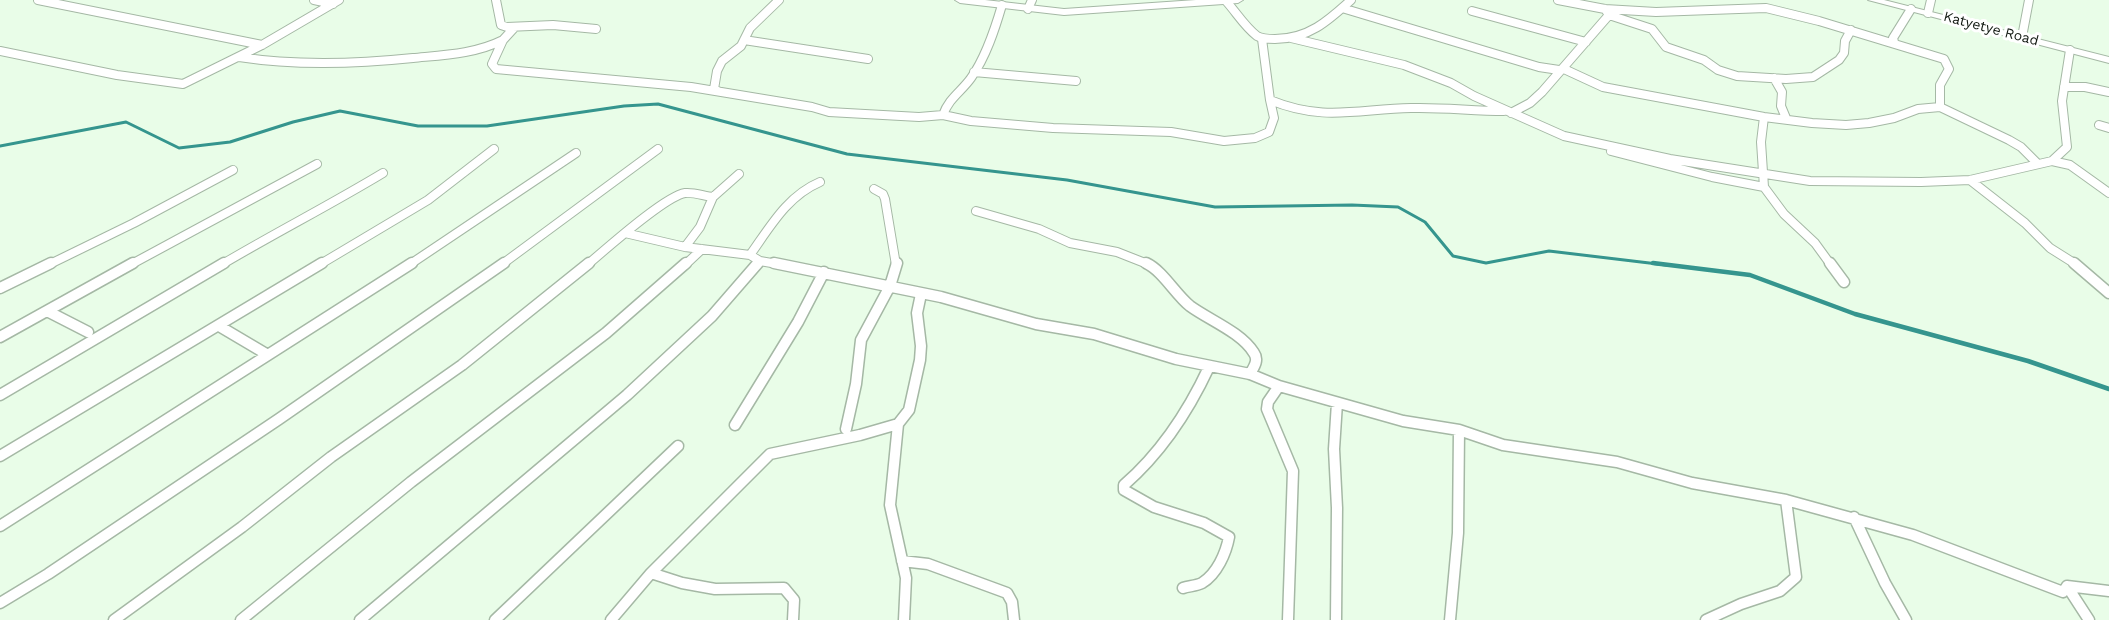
<!DOCTYPE html>
<html>
<head>
<meta charset="utf-8">
<style>
	body { margin:0 }
	canvas { display:block; background:#e9fde8 }
</style>
</head>
<body>
<canvas width="2109" height="620"></canvas>
<script>
const ctx = document.querySelector('canvas').getContext('2d');
ctx.lineJoin = 'round';
function stroke(path, color, width, dash) {
  ctx.strokeStyle = color;
  ctx.lineWidth = width;
  ctx.lineCap = dash ? 'butt' : 'round';
  ctx.setLineDash(dash || []);
  ctx.stroke(path);
}
function paint(path, color) {
  ctx.fillStyle = color;
  ctx.fill(path, 'evenodd');
}
function drawText(font, color, halo, rows, align = 'center') {
  ctx.font = font + ' "Work Sans",sans-serif';
  ctx.lineWidth = 6;
  ctx.setLineDash([]);
  ctx.textBaseline = 'middle';
  ctx.strokeStyle = halo;
  ctx.fillStyle = color;
  for (const [text, x, y, turn = 0] of rows) {
    ctx.save();
    ctx.translate(x, y);
    ctx.rotate((+turn || 0) * Math.PI / 180);
    ctx.textAlign = isNaN(turn) ? turn : align;
    if (halo) ctx.strokeText(text, 0, 0);
    ctx.fillText(text, 0, 0);
    ctx.restore();
  }
}
const streamFar1 = new Path2D(`
	M0,146l126,-24 53,26 51,-6 63,-20 47,-11 78,15h69l137,-20 34,-2 189,50 220,26 148,27 137,-2 46,2 27,15 28,34 33,7 63,-12 117,14`);
const stream = new Path2D(`
	M1653,263l97,12 105,39 173,47 81,28`);
const streetFar1 = new Path2D(`
	M38,0l224,45
	M314,0l19,4
	M496,0l5,25 6,2 46,-2 43,4
	M1558,0l47,9 51,3 110,-4 53,13 125,38 5,10 -9,16v22
	M1226,1c10,11 19,26 31,35 5,3 12,3 18,3 33,0 53,-18 76,-39
	M1342,8l197,59 20,3
	M1028,9l4,-9
	M1605,9l4,6 43,14 14,18 38,13 14,10 19,6 49,3 27,-2 26,-17 5,-7 1,-12 6,-11
	M1472,11l114,31
	M1928,13l3,-13
	M514,28l-11,12 -11,24 4,5 195,18 121,20 17,5 90,5 24,-2 28,6 82,7 118,4 53,9 31,-3 14,-6 5,-14 -4,-18
	M2022,37l7,-37
	M1291,38l113,27 47,18 23,13 90,40 106,23 140,22 111,1 49,-2 82,-19 18,4 39,28
	M1262,39l8,61c53,22 88,9 141,8 31,-1 62,3 93,3
	M744,40l124,19
	M1894,42l-1,-4 18,-29
	M0,51l117,24 66,9 79,-39 77,-45
	M239,57c58,9 116,7 174,1 31,-3 62,-4 90,-18
	M1564,69l39,18 161,30 48,6 34,2 23,-2 25,-5 24,-9 22,-2 69,33 12,7 17,17
	M974,72l102,9
	M1774,78l8,14 -1,14 5,12
	M2064,87h21l24,5
	M718,91l-4,-2 3,-18 5,-10 19,-15 9,-18 29,-28
	M1511,113l19,-10 12,-11 67,-77
	M943,115c6,-17 18,-23 28,-37 15,-21 24,-49 31,-73
	M1764,117l-3,25 3,45 20,27 31,29 16,22
	M2099,125l10,3
	M1611,151l101,26 52,10
	M2052,161l15,-14 -5,-46 8,-51
	M1970,180l55,43 25,25 27,17
	M874,189l9,5 2,5 11,66
	M976,211l63,18 31,14 47,9 33,13
	M625,233l60,14 65,8 10,6 23,4
	M685,247l15,-20 13,-30 26,-23
	M750,255c20,-28 37,-59 70,-73
	M48,265l86,-42 99,-53
	M130,265l187,-101
	M221,265c54,-32 109,-60 162,-92
	M319,265l109,-65 66,-51
	M409,265l167,-112
	M501,265l157,-116
	M587,265c18,-15 78,-69 98,-72 9,-1 19,3 28,4
	M685,265l17,-16
	M757,265l3,-4`);
const street = new Path2D(`
	M774,263l167,34 95,27 58,10 82,25 74,15 29,12 124,35 56,9 44,15 114,17 75,21 94,17 127,35 150,57 4,-6
	M1146,263c17,8 29,31 44,43 19,14 51,26 64,47 5,7 0,14 -4,21
	M1830,263l14,19
	M2074,263l35,30
	M0,288l51,-25
	M47,311l41,21
	M219,326l49,29
	M0,337l133,-74
	M1279,386l-11,16 -1,7 26,62 -5,149
	M0,395l224,-132
	M735,425l63,-103 26,-50
	M846,429l10,-45 5,-44 29,-54 7,-23
	M0,456l322,-193
	M1854,517l31,66 21,37
	M0,526l412,-263
	M902,561l26,3 79,29 5,9 2,18
	M2067,586l42,5
	M2067,586l22,34
	M1183,588c6,-2 13,-2 19,-5 15,-9 24,-30 27,-46l-25,-14 -50,-16 -30,-17v-5c38,-33 64,-73 85,-118
	M0,603l48,-29 231,-155 225,-156
	M114,620l128,-93 89,-70 131,-92 127,-102
	M241,620l170,-138 195,-149 80,-70
	M360,620l267,-225 85,-79 46,-53
	M495,620l183,-174
	M611,620l40,-47
	M793,620l1,-20 -10,-12 -69,1 -33,-6 -31,-10 119,-119 90,-19 38,-11
	M904,620l2,-42 -16,-73 8,-81 11,-14 11,-50 1,-14 -4,-33 4,-19
	M1336,620l1,-112 -3,-59 3,-46
	M1450,620l8,-87 1,-103
	M1706,620l35,-16 39,-13 16,-14 -10,-77`);
const secondary = new Path2D(`
	M955,0h30l79,9 132,-9h47l-5,3 -174,12 -104,-12z
	M1868,0h16l225,57v6z`);
const farStreetnames = [
	["Katyetye Road",1991,29,15]
];
stroke(streamFar1, '#35958e', 3);
stroke(stream, '#35958e', 4.5);
stroke(streetFar1, '#a5b8a5', 10);
stroke(street, '#a5b8a5', 13);
stroke(secondary, '#a5b8a5', 2);
stroke(streetFar1, '#fff', 8);
stroke(street, '#fff', 10);
paint(secondary, '#fff');
drawText('14px', '#111811', '#fff', farStreetnames);
</script>
</body>
</html>
